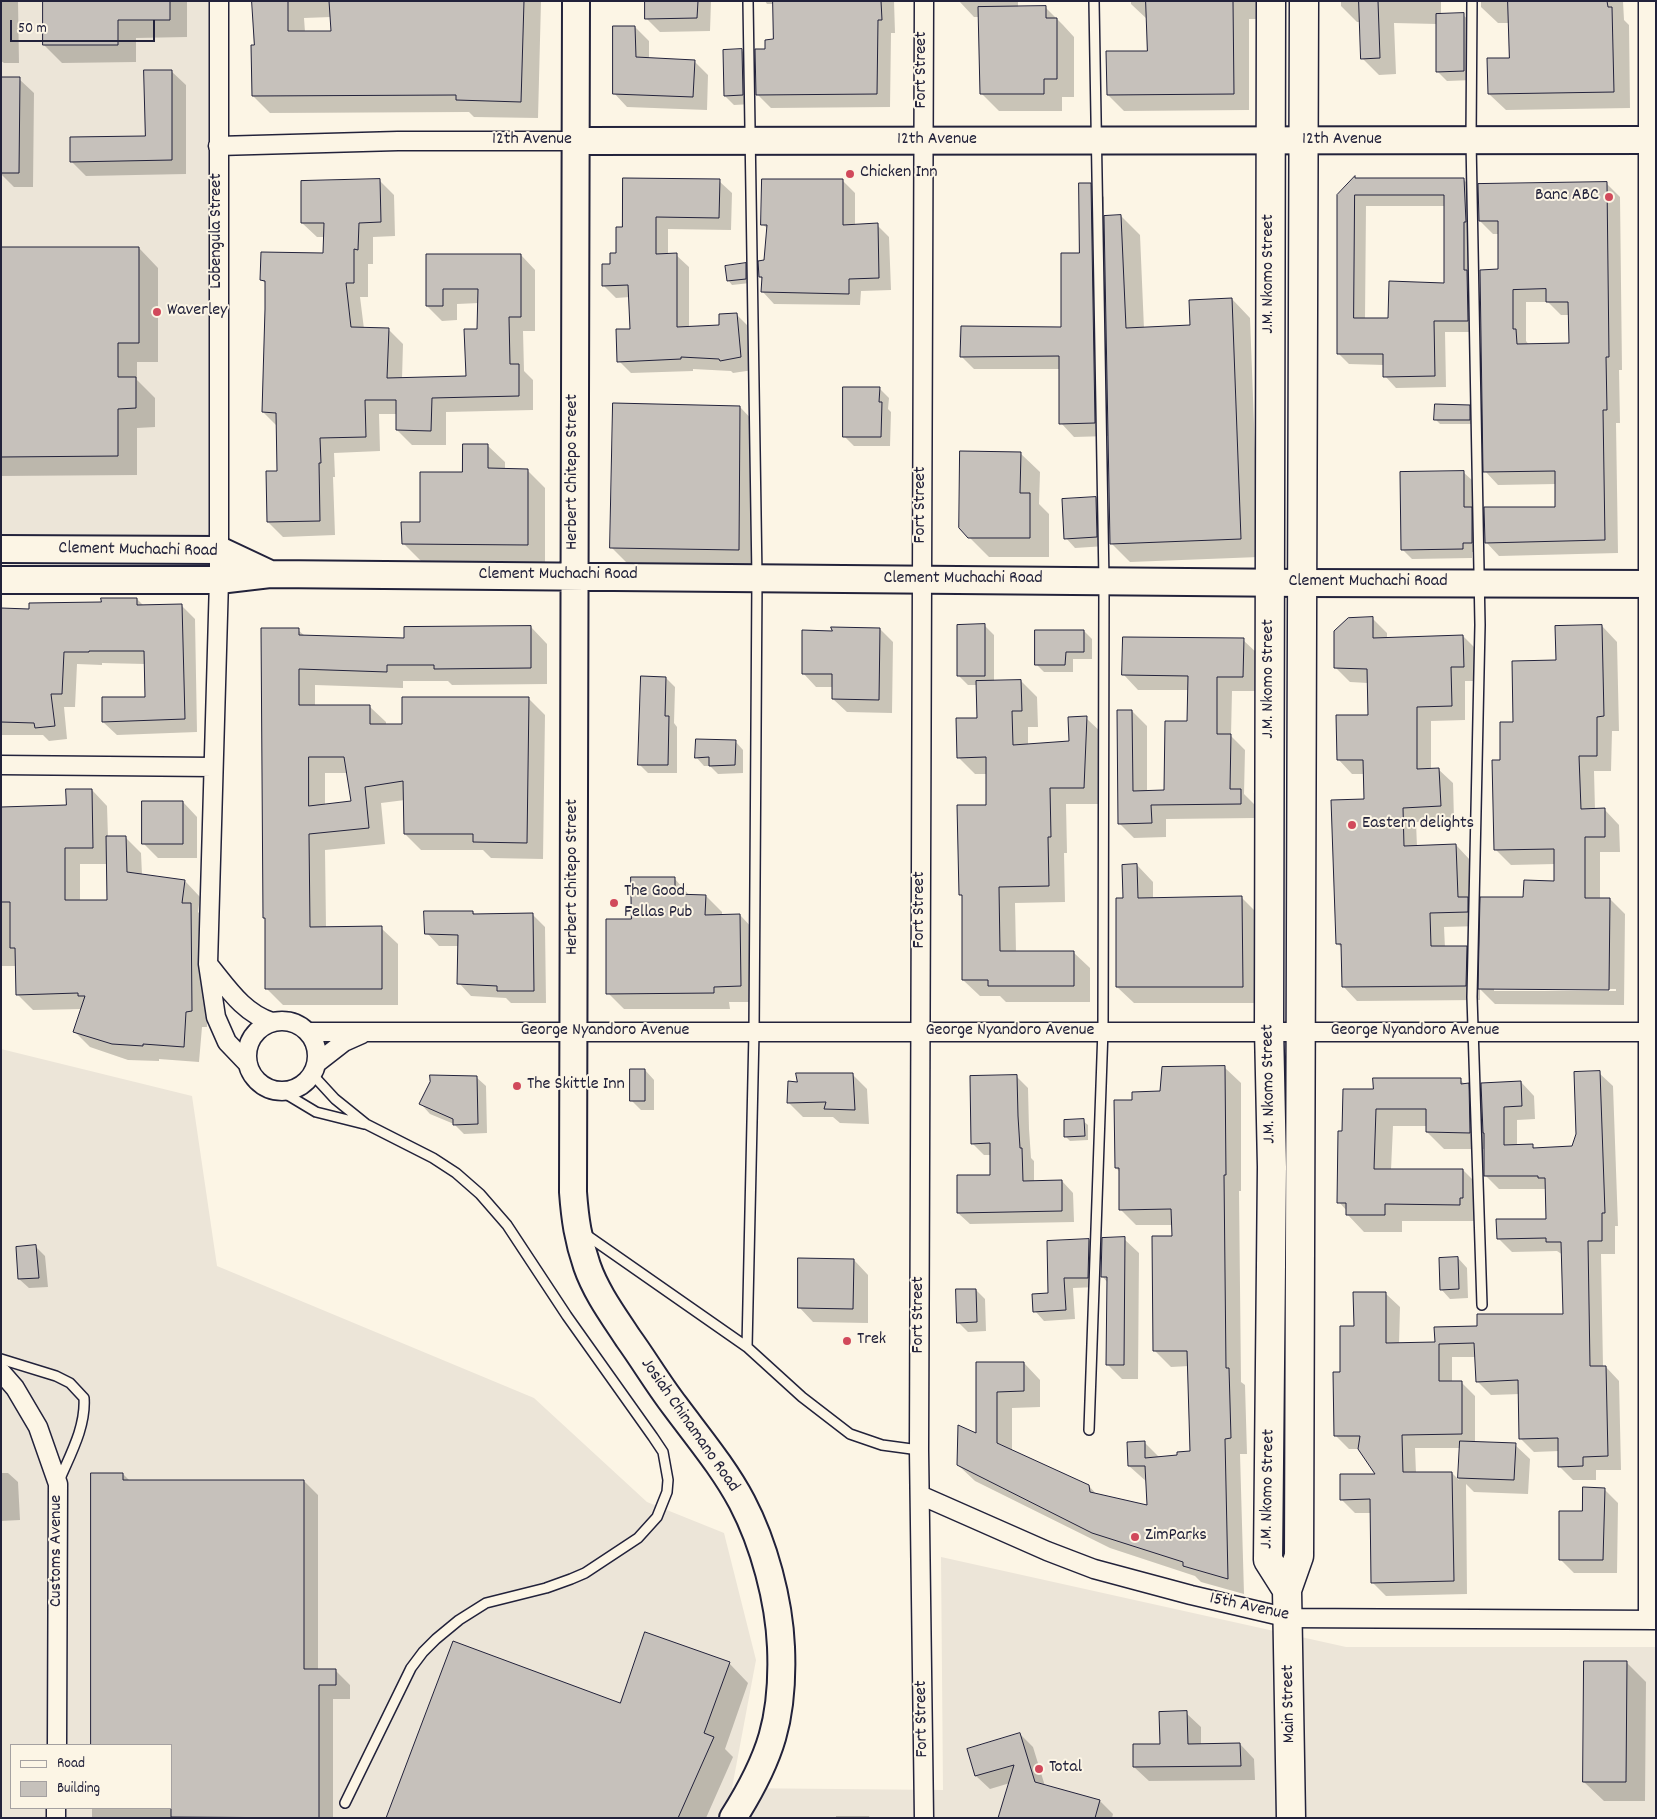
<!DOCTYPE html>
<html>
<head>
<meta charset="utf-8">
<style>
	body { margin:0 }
	#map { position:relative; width:1657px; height:1819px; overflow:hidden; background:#fcf5e5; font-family:Dekko,sans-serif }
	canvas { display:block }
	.frame { position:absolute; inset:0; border:2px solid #22223b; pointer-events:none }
	.legend { position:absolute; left:10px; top:1744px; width:162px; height:65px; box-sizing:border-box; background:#fcf5e5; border:1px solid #a5a1a1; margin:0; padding:6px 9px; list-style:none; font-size:15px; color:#22223b }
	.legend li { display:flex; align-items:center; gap:10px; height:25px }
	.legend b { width:25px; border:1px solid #a5a1a1 }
	.scale { position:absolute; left:10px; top:20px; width:145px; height:22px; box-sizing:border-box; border:2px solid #22223b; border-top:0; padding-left:6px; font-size:15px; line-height:18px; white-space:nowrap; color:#22223b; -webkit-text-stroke:4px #fcf5e5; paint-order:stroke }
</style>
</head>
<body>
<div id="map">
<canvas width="1657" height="1819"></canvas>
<div class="frame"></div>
<ul class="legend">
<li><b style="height:6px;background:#fcf5e5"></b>Road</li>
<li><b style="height:14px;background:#c6c1bb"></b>Building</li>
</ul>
<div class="scale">50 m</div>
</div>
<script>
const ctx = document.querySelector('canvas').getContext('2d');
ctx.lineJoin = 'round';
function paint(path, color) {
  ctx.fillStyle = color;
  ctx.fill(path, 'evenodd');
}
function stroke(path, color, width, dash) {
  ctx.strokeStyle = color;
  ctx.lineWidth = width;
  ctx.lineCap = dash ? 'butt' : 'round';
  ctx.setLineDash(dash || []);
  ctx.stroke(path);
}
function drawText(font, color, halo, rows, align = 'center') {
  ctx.font = font + ' Dekko,sans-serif';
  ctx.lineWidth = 4;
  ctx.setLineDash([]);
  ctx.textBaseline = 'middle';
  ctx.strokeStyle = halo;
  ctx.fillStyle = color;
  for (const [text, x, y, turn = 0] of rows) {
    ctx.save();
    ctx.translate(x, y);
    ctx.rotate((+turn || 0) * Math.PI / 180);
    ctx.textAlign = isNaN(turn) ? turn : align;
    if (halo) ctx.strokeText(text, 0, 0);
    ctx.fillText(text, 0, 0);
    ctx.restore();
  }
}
const built = new Path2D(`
	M1,1h213v543h-213z
	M1,1049l191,47 25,170 317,132 113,104 77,31 32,127 -24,128 211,2 -2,-233 405,90h310v171h-1655zM11,1745h160v63h-160z`);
const shadow = new Path2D(`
	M1,1h17l1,62h-15l-3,-2z
	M44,1h143v36l-51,1v24l-74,1 -18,-18z
	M254,1h287l-3,117 -64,-1 -5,-5 -199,1 -17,-17 2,-49zM331,17l1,15h-27l-1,-14z
	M646,1h65l-1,30 -50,1 -14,-14z
	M765,1h129l1,32h-4l-1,74 -119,1 -14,-14 10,-44 8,-10v-36h-8z
	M959,1h59v6h27l18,18 11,12v60h-12v14h-63l-18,-18 -2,-76h-5z
	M1131,1h125v18h-7v91l-125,1 -16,-16 40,-43v-32l-17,-16z
	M1341,1h100v14h22l10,9v56l-26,1 -10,-10v-47l-43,-1 2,51 -17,1 -17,-17 -1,-36h-4l-16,-16z
	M1481,1h142l1,19 5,5 1,83 -124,2 -17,-16 21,-35v-36h-12l-17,-16z
	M635,27l14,14v18l45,2 14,14 -1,35 -80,-3 -13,-14z
	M724,51h18l10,9v44l-18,1 -9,-9z
	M171,71l15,14v89l-100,2 -15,-15 75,-23z
	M1,79h18l15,14 -1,94h-19l-13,-13z
	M1356,179h107l12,12 2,41 -2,1v47l3,2 1,50h-34l1,55 -50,1 -11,-12 -1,-11 -35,-1 -11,-11zM1366,206h79v78l-56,35h-24z
	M380,181l14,14 1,41 -22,1v27h-5v33h-8l4,32h24l15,15 -1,35 65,-1 12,-48v-27l-22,1v16l-15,1 -15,-15v-51h94l14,15v61h-12l1,40 9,9v30l-87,2v33h-34l-15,-15v-16h-18l1,37 -46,2 1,24h-2l2,58 -52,2 -15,-15 10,-50 -1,-46 -14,-14 3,-128 -4,-4 63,-26v-17h-8l-15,-14z
	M719,181l13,12 -1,37 -63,-1v26h8l13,12v60l31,-1 16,-12 13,13 4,43 -20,3 -2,-2 -38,-2v2l-62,2 -12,-12 12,-31 -1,-33 -14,1 -13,-13 14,-31 6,-26z
	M843,181l12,12v32h22l12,12 2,53 -30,1 -1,14 -86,-1 -12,-13 1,-11 -3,-3 6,-16 2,-32 -6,-5z
	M1090,184l14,13v20l17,-1 19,19 4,94 47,-3 41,-27 18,19 9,239 -129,5 -19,-19 -2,-107 -35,1 -13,-14 -1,-54h-86l-13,-13 101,-28 18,-74z
	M1607,184l13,13 2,173h-3l1,53h-4l2,130 -119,3 -13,-14 70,-34v-24l-58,1 -13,-14 14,-200v-37h-6l-13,-13zM1526,302h22l13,13h9l1,30h-42l-3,-4z
	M139,248l19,20v94h-21v18l18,18v29l-18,1v47l-136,1v-227z
	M745,264l5,4v15l-18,2 -4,-5z
	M879,388l10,10 -1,11 3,3 -1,34h-36l-10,-10z
	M1469,406l5,4v14h-34l-4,-4z
	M740,407l18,19 -1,142 -127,-2 -19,-19z
	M487,445l18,17v8l23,1 17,17v74l-124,-1 -18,-18z
	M1020,453l20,19 -1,32 10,10v43h-60l-20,-20z
	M1463,472l10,9v29l8,8v34h-9v6l-60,1 -9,-9 -2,-77z
	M1096,498l9,10 1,38 -31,2 -9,-10z
	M137,599l7,7h38l13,13 2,113 -80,3 -14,-13 43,-24 -1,-34 -43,-1v2l-25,-1 -2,43h-11l3,32 -18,2 -6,-6h-42v-125l29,1z
	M1372,618l15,15v6l76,-3 14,14 1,31h-13v39l-34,1v48h7l15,14 1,37 -38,2 1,25 39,-2 14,15 1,42 10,10 44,-13 30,-17v-18l-44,1 -16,-16 6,-87 14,-38 42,-63 45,-35 15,16 2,89h-7l-1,40h-17l1,39 9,-1 15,16 1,27h-20v47h10l15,15 -1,91 -129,-1 -15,-15v11l-123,1 -14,-15v-37l-6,-6 29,-143 -1,-26h-13l-14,-15 31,-43 -1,-33 -18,-1 -14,-14zM1481,926l-1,35 -14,-14 -21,1 -1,-21zM1494,988l122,1v2h-122z
	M985,626l9,9v47l27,-1 16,16 1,30h-10v18l42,-3 16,-24 17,16 -3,70h-34l1,49h-3l1,49 -50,1 1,49h57l17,16v34h-84l-6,-6h-20l-17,-16v-83l-2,-2 26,-89v-32h-12l-17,-17 21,-38 -1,-34h-10l-9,-9z
	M531,627l16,17v40l-95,1 -4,-4h-45v7l-88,-3v21h54l17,16v3h17l125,-27 17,17 -2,144 -52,-1 -8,-8h-62l-16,-16v-34l-24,3 4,41 -60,6 1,78h55l17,16v61h-115l-16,-16 -1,-69 -2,-2 34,-288 7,6 100,3zM325,773h22l5,30 -27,2z
	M880,629l13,13 -1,71 -45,-1 -14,-13v-12h-17l-13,-14 30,-41z
	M1084,631l8,8v20h-19v13h-29l-8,-8z
	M1243,640l15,14 -1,37h-25l-1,45 14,14 -1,44 11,11v13l-89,1v18l-32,1 -15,-15 13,-112 15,15v66h18l24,-70v-32h-51l-14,-15z
	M666,678l9,9 -1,36 3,4v46h-29l-9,-9z
	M735,741l8,9v23l-25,1 -8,-8h-6l-8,-9z
	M92,790l15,16 1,32 17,-1 16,16 1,22 43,6 15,16 -2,15 8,8 1,107h-5l-3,35 -40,-3v2l-31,-1 -38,-13 -16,-16 8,-22 -49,1 -16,-16v-28h-16v-158l66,-2zM80,864h28v37h-28z
	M183,802l14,15v41h-39l-14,-14z
	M1137,865l16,17v17l89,-1 16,16 1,89h-125l-17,-16 7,-88z
	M674,878l16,18h16l16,16v4l18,-1 15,16 1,71h-27l1,7h-106l-16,-16 25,-72z
	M473,912l3,3h57l12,12 1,76h-35l-5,-5 -35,-2 -12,-13v-37h-20l-12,-13z
	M1224,1067l17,16v108h-2l2,191 4,3 2,69h-7l4,140 -43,-12 -6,-6 -85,-28 -135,-67 -17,-16 19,-30v-71l47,-1 16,17v27l-28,1v43l77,35 9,10 50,10 -1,-24 -18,-16 15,-24 16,16 31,-5 -2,-87 -18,1 -16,-16 18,-114v-12h-37l-16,-16v-37l-4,-4 17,-67 28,-9z
	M645,1070l9,10v30h-13l-9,-9z
	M1599,1073l14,13 5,140h-3v28h-14l2,113h3l13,14 2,89h-25v10h-23l-14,-14v-15l-25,1 -14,-14v-44l-29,1 -14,-14 -1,-24h-24v25h9l14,14v47l40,2 15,14 -2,35 -54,-2 -8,-8 1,110 -81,2 -14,-14 -1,-69h-16l-14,-14 36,-24 -17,-26h-11l-13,-13 6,-63 13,-46 31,-33 14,13 -1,37 37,-1 42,-15 86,-13 -1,-60 -6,-4 -45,1 -14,-14 49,-18 -1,-31h-47l-14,-14 1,-26h-42l-17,-17v-6h-34l-2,44h72l17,17 -3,34h-75v11h-38l-17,-18v-3l-8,-9 5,-69 31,-43 85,-10 6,5h2l15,15 38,-18 13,14 1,23 -18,1v26h15l4,3 37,-1zM1415,1448h46l-2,32 -7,-7h-36z
	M853,1075l14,14 2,35 -29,-1 -7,-6h-30l-15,-15 10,-19z
	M1016,1076l12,12 1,41 2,29 3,3v21l28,-1 11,12 1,29 -104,2 -12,-11 34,-37 -1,-21h-7l-12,-12z
	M476,1077l10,9 1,47 -23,1 -10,-10 -24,-10 -9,-10z
	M1065,1121h18l5,4v15l-18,1 -4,-4z
	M1124,1239l15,14 -1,126h-16l-14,-14v-82l-6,-7z
	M1089,1240l9,10 -1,37 -24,1 2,31 -31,2 -9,-10 15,-17z
	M36,1247l9,9 3,31 -19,1 -10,-9z
	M1458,1258l9,10 1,30 -18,1 -9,-10z
	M854,1260l14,15v48l-55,-1 -14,-15z
	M976,1290l9,9 1,32 -18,1 -10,-10z
	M1,1473h7l10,9 2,38 -19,1z
	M92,1474h31l7,7h174l14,14v175h17l15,15v14h-17v119h-241v-10h79v-63h-79z
	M1604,1489l14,14 -1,70h-43l-14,-14 23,-47z
	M1626,1662l20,20 -1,119h-41l-20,-19z
	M729,1663l19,20 -23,66 8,8 -27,61h-319l234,-113z
	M1186,1713l15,14v18l39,-1 14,15 1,21 -106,1 -15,-14 27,-22z
	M1020,1734l13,13 12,39 55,15 13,13 -1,4h-112l10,-35 -20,6 -14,-13 -7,-26z
	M836,1816h33l1,2h-34z`);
const building = new Path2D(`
	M43,1h127v19h-52v25h-75z
	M252,1h36v30h43l-2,-30h195l-3,101 -65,-2v-5l-204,1 -1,-51h3z
	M645,1h53l-1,17 -52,1z
	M773,1h108l1,19h-4l-1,74 -121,1 -1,-46h10v-9l8,-1z
	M1146,1h87l1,93 -127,1 -1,-44h41z
	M1359,1h19l2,57 -19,1z
	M1508,1h99l1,6h4l2,85 -126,2 -1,-36h22z
	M1046,6v12h11v61h-13v15h-64l-2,-87z
	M1464,13v58l-28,1v-58z
	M613,26h22l1,31 59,3 -2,37 -80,-3z
	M742,49l1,46 -19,1 -1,-46z
	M144,70h28v90l-102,2v-25l75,-1z
	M1,77h19l-1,96h-18z
	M1355,176v2h109l2,44h-2v48h3l1,51h-34l1,55 -52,1v-23h-46v-159zM1355,195h89v88l-55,-2 -1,37h-34z
	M623,178l97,1 -1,39 -63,-1v37l21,-1v74l42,-2v-11l18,-1 4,44 -21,4 -1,-2 -38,-2v2l-64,3 -1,-33h14l-2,-44 -26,1v-22h8v-11h6v-26h6z
	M380,179l1,43 -22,1 -1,27 -4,-1v34h-8l5,44 38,1 -2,50 79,-2 -2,-47h13l1,-40h-35v17h-17v-52h95v63h-12l1,47h9v32l-87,2 -1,33 -35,-1v-30h-31l1,37 -46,1 1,25h-2l1,58 -53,1 -1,-51h11l-1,-58 -14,-1 3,-103v-28l-5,-1 1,-28 62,1 1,-30h-23v-42z
	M762,179h81v46l35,-2 1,55 -30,1v15l-88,-2 1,-15h-3l-1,-16 6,-1 3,-35h-6z
	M1607,182l2,175h-3l1,53h-4l2,130 -120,3 -1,-36h71v-36l-72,1 -3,-202 18,-1v-48h-19l-1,-37zM1546,289v13h22l1,41 -52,1 -1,-15h-3v-39z
	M1079,183h12l4,240 -36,1v-68l-99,1 1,-31 100,1v-74h18z
	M1121,215l5,113 64,-3 -1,-25 43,-2 9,241 -131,5 -6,-328z
	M1,247h138v96h-21v34h18v31l-18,1v47l-117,1z
	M746,263v16l-19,2 -2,-15z
	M843,387h37l-1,15h3l-1,35h-38z
	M613,403l127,3 -1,144 -129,-2z
	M1435,404l35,1v15h-36z
	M463,444h25v24l40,1v76l-126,-1 -1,-22h19v-50h42z
	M960,451l61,1 -1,41h10v45h-62l-9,-10z
	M1464,471v36h8v36h-9v6l-62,1 -1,-78z
	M1096,497l1,40 -33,2 -2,-40z
	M101,598h36v7l45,-1 3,115 -83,3v-25h43l-1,-46h-55v1h-25l-2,42h-11l4,32 -20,2 -1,-5 -33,-1v-114l28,1v-6l72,-1z
	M1373,617v21l90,-3 1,32h-13l1,39 -35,1v62l22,-1 2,38 -38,2 1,38 52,-2 2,53h10v15l-38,1 1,33h36l-1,40 -124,1 -1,-43h-5l-5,-144 33,-1 -1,-39h-26l-1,-45h32l-1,-46 -33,-1v-37l14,-13z
	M985,624v52h-28v-51z
	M1602,625l2,91 -7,1v39h-18l2,53 24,-1v29h-20v61h25l-1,92 -131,-1 2,-92h43l1,-17 30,1v-32l-60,1 -2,-90h8v-38h13l-1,-61 44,-1 -1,-34z
	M531,626v42l-97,1v-4h-47v7l-88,-3v36h71v19h32v-27h127l-2,146 -54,-1v-8h-69l-1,-53 -38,6 4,41 -60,6 1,93 72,-1v63h-117v-71h-2l-2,-290h38v7l105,3v-11zM309,757h35l7,44 -42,5z
	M831,627l49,1 -1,72 -47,-1v-25h-30v-44l30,1z
	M1035,630h49v22h-18l-1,13h-30z
	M1123,637l121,1 -1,39h-26v57h14l-1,55h11v15l-90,1 1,18 -34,1 -1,-114h15l1,81 31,-1 1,-69h22l1,-45 -66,-1z
	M641,676l25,1 -1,39h4l-1,49h-30z
	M1021,680l1,31h-10l1,34 56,-4 -1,-24 19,-1 -3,72h-34l1,49h-3l1,49 -50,1 1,64h74v35h-86v-6h-26v-85h-3l-2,-90h29v-48l-29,1 -1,-40h21l-1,-37z
	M696,739l40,1 -1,25 -26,1v-9l-14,1z
	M66,789h26l1,59h-28v52h42l-1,-64h20l1,36 58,8 -3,23h9l1,108 -6,1 -2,35 -41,-3v2l-31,-2 -39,-12 12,-36h-7v-3l-62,2 -1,-47h-5v-46h-9v-95l65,-2z
	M142,801h41v43h-41z
	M1137,864l1,34 104,-2 1,91h-127v-89h7l-1,-33z
	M631,877h44v17l31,1 -1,20 35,-1 1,72 -27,1v6l-108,1v-75h25z
	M424,911h49v3l60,-1 1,78h-37v-5l-40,-2 1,-49 -33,-1z
	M1225,1066l1,109h-2l2,193h3l2,70 -6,1 3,140 -45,-13v-4l-91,-29 -135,-68 1,-40 18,8v-71h48v29l-27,1v51l92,42 1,7 57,13 -2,-39h-17l-1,-24 18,-1v17l32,-3v-3l13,-1 -3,-100h-34l-1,-115h20l-1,-27 -52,1v-42h-4l-1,-68h18v-8l28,-1 2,-24z
	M630,1069h15v32h-15z
	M1600,1071l5,142h-3v28h-14l2,125h16l2,90 -25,1v9l-25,1v-29l-39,1 -1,-59 -42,2 -2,-39 -35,1v37h23v53l-60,1 1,37h49l2,109 -83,2 -1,-84 -30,1v-26h35l-17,-25 2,-13h-26l-1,-64h7v-46h14l-1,-34h33v51l49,-1 -1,-15 43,-1v-12h86l-2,-72h-15v-4l-49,1 -1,-20h50l-1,-41h-7v-2h-54v-43h-1l-2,-50 40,-2 1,25 -18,1v38l29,-1v4l39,-2 4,-12 -2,-62z
	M796,1073h57l2,37 -31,-1 2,-7 -39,1 1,-22 9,1z
	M430,1075l47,1 1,48 -25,1v-6l-34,-15 11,-22z
	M1017,1075l1,41 2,32h2l1,33 39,-1v31l-105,2v-38h33v-32l-19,1 -1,-68z
	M1373,1078h88v6l8,-1 1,50 -44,-1v-23h-50l-2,60h89v29h-3v7l-75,-1v11h-39v-12h-9l1,-72h4l1,-42h30z
	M1084,1119l1,17 -21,1v-17z
	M1125,1237l-1,128h-18l1,-88h-6l1,-39z
	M1089,1239l-1,39h-24l2,32 -33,2 -1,-18 16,-1 -1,-52z
	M36,1245l3,33 -21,1 -2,-32z
	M1458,1257l1,32 -19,1 -1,-32z
	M798,1258l56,1 -1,50 -55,-1z
	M956,1289h20l1,33 -20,1z
	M1460,1441l56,2 -2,37 -56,-2z
	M91,1473h32v7h181v189h32v16h-17v133l-148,-1v-72h-80z
	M1583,1487l22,1 -2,72h-44v-49h23z
	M645,1632l85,30 -26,71 10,4 -36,81h-292l67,-177 167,62z
	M1584,1661h43l-1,121h-43z
	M1187,1711l1,33 52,-1 1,23 -108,1v-23h27l-1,-32z
	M1020,1733l15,49 65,18 -5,18h-97l16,-53 -39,11 -8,-27z`);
const lane = new Path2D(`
	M1472,1l-1,139 9,485 -8,372 10,308
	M312,1074l23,25 31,25 67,34 23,15 24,21 27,31 60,91 86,121 10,15 5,28 -1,12 -10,25 -19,21 -53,35 -14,6 -25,9 -60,15 -27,17 -23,19 -13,13 -12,16 -66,135
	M281,1091l35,21 48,12
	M585,1234l162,113 55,50 48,37 32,11 37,5
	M747,1347l7,-315 3,-454 -9,-577
	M1,1359l55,17 14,7 14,15c2,29 -14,57 -25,83
	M1089,1430l14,-401 1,-448 -10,-580`);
const street = new Path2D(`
	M219,1v579l-11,384 8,53 11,25 21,22
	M924,1l-5,1449 5,368
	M218,146l180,-5h177
	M1,765l212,2
	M208,964c19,23 35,49 64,58
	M247 1056a35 35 0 1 1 70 0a35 35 0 1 1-70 0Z
	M308,1032h1348
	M317,1063l27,-21 18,-8
	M1,1372l14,16 23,39 20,57 -1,261
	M920,1495l127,56 47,18 97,26 98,23 367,2
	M1648,1620v-1619
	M56,1818v-10`);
const secondary = new Path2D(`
	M576,1l-3,1191c2,27 5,48 14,74 9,26 26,49 41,72 16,22 30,46 47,68 23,31 49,62 67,96 22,42 37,98 39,145 3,71 -10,111 -48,171
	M575,141l1081,-1
	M1,549l218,1 51,24
	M1,580h218l51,-6 1032,9 354,1`);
const highway = new Path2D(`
	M1271,1l-2,1027 3,139 -4,393 19,30
	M1291,1818l-4,-228 12,-34 5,-1555`);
const markers = [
	[850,174,5,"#d1495b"],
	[1609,197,5,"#d1495b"],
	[157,312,5,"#d1495b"],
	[1352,825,5,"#d1495b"],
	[614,903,5,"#d1495b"],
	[517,1086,5,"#d1495b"],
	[847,1341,5,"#d1495b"],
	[1135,1537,5,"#d1495b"],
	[1039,1769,5,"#d1495b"]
];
const streetNames = [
	["Fort Street",923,70,-90],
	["12th Avenue",532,141],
	["12th Avenue",937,141],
	["12th Avenue",1342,141],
	["Lobengula Street",218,231,-90],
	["J.M. Nkomo Street",1270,274,-90],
	["Herbert Chitepo Street",574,472,-90],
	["Fort Street",922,505,-90],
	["Clement Muchachi Road",138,551,1],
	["Clement Muchachi Road",558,576],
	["Clement Muchachi Road",963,580],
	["Clement Muchachi Road",1368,583],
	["J.M. Nkomo Street",1270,679,-90],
	["Herbert Chitepo Street",574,877,-90],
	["Fort Street",921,910,-90],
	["George Nyandoro Avenue",605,1032],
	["George Nyandoro Avenue",1010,1032],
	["George Nyandoro Avenue",1415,1032],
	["J.M. Nkomo Street",1270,1084,-91],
	["Fort Street",920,1315,-90],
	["Josiah Chinamano Road",689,1426,55],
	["J.M. Nkomo Street",1269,1489,-89],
	["Customs Avenue",58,1551,-90],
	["15th Avenue",1249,1608,12],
	["Main Street",1290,1704,-91],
	["Fort Street",923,1719,-91]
];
const poiNames = [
	["Chicken Inn",860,174],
	["Banc ABC",1599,197,"right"],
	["Waverley",167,312],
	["Eastern delights",1362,825],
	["The Good",624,893],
	["Fellas Pub",624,914],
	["The Skittle Inn",527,1086],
	["Trek",857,1341],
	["ZimParks",1145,1537],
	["Total",1049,1769]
];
paint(built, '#ece5d8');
paint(shadow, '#0003');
paint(building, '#c6c1bb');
stroke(building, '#22223b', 1);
stroke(lane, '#22223b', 12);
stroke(street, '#22223b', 21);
stroke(secondary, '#22223b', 30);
stroke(highway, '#22223b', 31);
stroke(lane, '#fcf5e5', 9);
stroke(street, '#fcf5e5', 18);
stroke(secondary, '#fcf5e5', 26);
stroke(highway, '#fcf5e5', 28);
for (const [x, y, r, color] of markers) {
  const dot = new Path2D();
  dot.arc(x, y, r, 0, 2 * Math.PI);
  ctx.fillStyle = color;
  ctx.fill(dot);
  stroke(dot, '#fcf5e5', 2);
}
drawText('18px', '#22223b', '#fcf5e5', streetNames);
drawText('18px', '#22223b', '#fcf5e5', poiNames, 'left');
</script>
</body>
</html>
